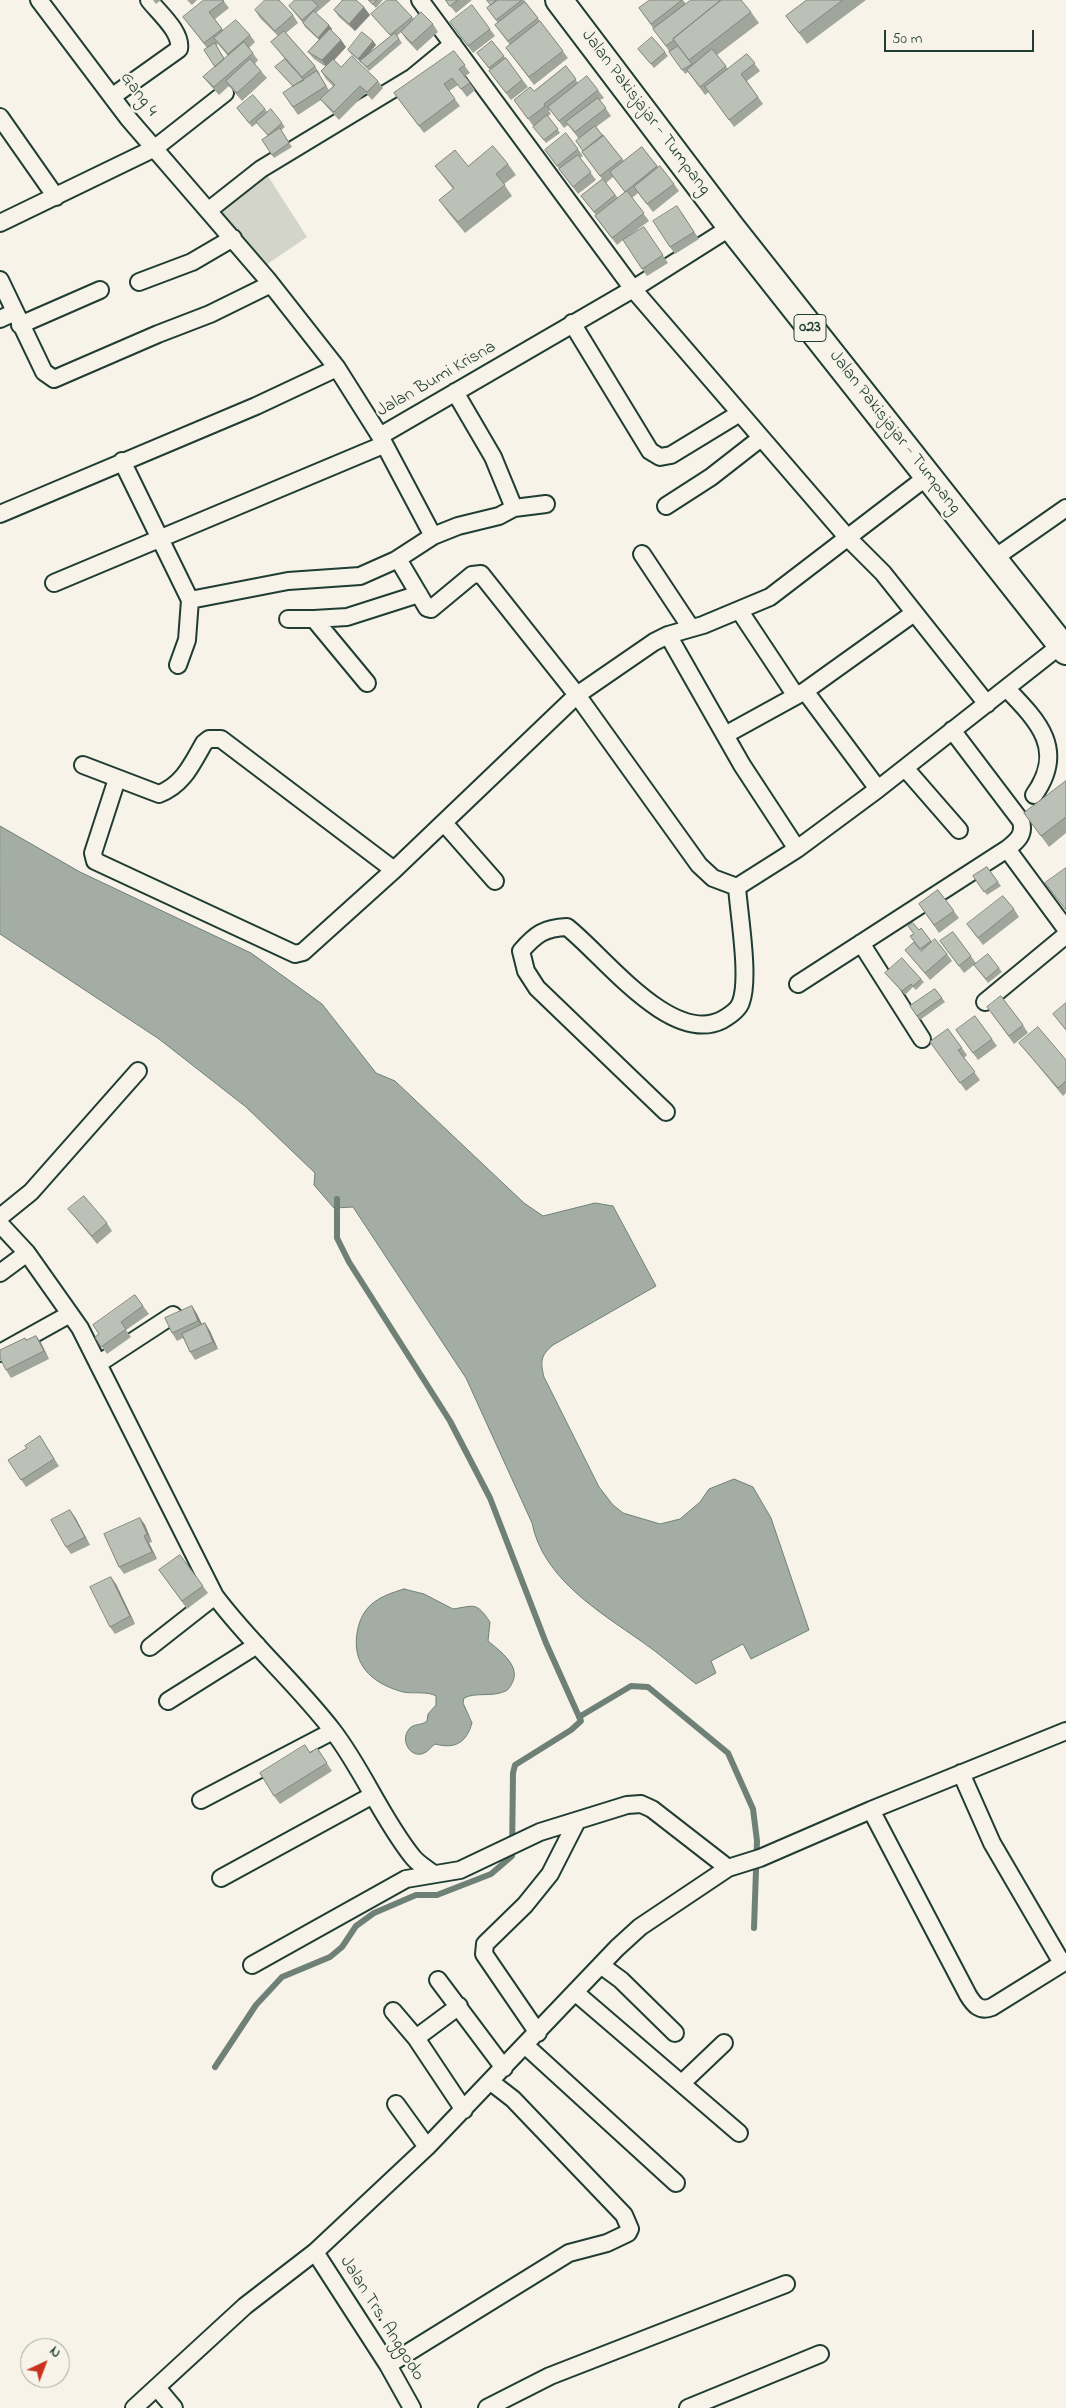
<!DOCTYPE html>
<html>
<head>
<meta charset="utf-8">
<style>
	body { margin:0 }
	#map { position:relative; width:1066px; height:2408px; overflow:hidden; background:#f7f3e8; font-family:"Indie Flower",sans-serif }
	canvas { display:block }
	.north { position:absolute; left:20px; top:2338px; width:50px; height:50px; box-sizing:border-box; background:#f7f3e8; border:1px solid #a1aaa0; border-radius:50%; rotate:43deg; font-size:14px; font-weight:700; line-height:20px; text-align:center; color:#1f3d34 }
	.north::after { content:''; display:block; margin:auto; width:18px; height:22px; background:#c8321e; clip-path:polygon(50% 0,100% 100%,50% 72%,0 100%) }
	.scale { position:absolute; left:884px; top:30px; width:150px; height:22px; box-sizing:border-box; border:2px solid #1f3d34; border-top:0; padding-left:6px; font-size:15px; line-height:18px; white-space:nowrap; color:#1f3d34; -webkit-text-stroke:4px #f7f3e8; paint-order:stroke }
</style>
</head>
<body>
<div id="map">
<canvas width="1066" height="2408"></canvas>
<div class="north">N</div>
<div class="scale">50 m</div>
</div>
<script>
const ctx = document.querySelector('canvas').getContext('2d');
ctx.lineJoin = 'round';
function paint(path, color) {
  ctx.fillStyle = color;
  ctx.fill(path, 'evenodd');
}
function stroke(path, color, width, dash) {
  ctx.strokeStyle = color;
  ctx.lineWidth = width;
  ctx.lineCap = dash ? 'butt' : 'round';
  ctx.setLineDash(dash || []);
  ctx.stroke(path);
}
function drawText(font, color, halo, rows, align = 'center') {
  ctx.font = font + ' "Indie Flower",sans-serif';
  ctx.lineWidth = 5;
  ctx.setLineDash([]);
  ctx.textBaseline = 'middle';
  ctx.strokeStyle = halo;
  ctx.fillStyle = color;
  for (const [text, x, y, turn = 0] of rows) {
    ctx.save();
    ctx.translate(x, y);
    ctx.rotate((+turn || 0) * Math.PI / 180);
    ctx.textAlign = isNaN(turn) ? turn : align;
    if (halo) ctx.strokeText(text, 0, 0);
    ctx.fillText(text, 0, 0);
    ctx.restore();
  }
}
const green = new Path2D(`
	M266,173l41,64 -44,30 -43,-53 -1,-5z`);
const water = new Path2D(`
	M0,826l80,46 171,81 71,51 54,69 19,8 129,122 19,13 52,-13 18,3 43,80 -103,59c-12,10 -13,16 -9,32l55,110 14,18 10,8 37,11 20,-5 20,-17 9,-13 25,-10 19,8 18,31 38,112 -58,29 -8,-15 -32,17 5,12 -20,11c-18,-14 -36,-30 -55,-43 -43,-30 -98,-63 -109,-118l-66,-145 -113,-171 -19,1 -20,-23 1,-12 -69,-66 -87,-68 -159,-105z
	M404,1589l20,5 29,15c21,-3 23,-8 37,13l-2,19c12,10 35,26 23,44 -2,4 -4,6 -8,7 -13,5 -27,0 -39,6l-1,5 9,20c-6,21 -18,26 -37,21 -3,2 -6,6 -9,8 -14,9 -27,-11 -17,-23 5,-6 12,-3 18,-8l1,-7 8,-9v-9c-8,-5 -23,-2 -33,-4 -33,-9 -53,-29 -45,-64 6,-25 23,-32 46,-39z`);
const stream = new Path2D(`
	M579,1717l52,-31 17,1 80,66 25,56 4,32 -3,87
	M215,2067l41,-62 26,-28 48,-20 12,-10 14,-21 18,-13 42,-18h21l54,-21 21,-18 1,-83 2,-8 56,-35 10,-9 -35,-78 -56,-145 -40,-77 -101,-159 -12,-24v-39`);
const street = new Path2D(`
	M39,0l89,118 139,161 70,89 43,68 253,-147 98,-62
	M420,0l213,289 214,248 36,36 104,131
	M113,96l66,-47c3,-17 -20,-36 -30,-49
	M0,117l56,80
	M209,210l52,-41 152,-92 40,-33
	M0,223l155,-75 70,-55
	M0,280l44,92 10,7 104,-45 52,-20 61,-30
	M139,282l53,-20 41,-24
	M0,319l15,-7
	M572,323l78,128 10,6 11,-2 69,-42
	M20,325l80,-35
	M455,392l38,65 21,51
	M122,461l68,139
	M666,506l45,-29 50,-39
	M0,514l256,-108 81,-38
	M433,536l25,-10 41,-10 15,-8 32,-4
	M642,554l49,74
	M398,559l29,49 4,1 41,-34 9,-1 96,121 122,170 14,13 24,9 60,-38 81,-60 183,-144
	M993,559l73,-51
	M54,583l329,-138
	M739,610l57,86
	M288,619h26
	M668,635l74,130 55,84
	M178,665l9,-25 3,-40 98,-19 72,-5 36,-16 37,-24 -53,-100
	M367,683l-53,-64 33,-2 72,-23
	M1007,689c32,33 59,61 27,106
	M805,691l73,98
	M725,735l80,-44 109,-78
	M83,765l76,29c24,-9 33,-30 45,-51l5,-4h12l173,131
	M905,768l54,62
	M117,779l-24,74 2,8 200,93 8,-2 91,-82 183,-175 77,-53 14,-7 35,-10 67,-28 158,-121
	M444,823l51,58
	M1007,849l59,80
	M861,943l61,96
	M798,984l209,-135c10,-8 18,-14 14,-28l-69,-91
	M985,1002l81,-67
	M666,1112l-129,-124 -11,-17 -5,-20c15,-17 23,-23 46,-24 36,28 104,119 155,93 7,-4 17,-11 19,-18 9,-24 -2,-87 -4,-115
	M0,1217l31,-25 107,-121
	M0,1224l27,29 53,75 135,268c36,48 81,87 118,135 30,39 48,86 79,125 5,7 14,12 20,17
	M0,1273l27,-20
	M0,1353l70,-39
	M98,1364l75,-49
	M150,1647l65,-51
	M168,1701l89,-56
	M961,1773l31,70 70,120
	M201,1800l132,-69
	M871,1810l97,185c6,10 12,17 24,12l74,-46
	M221,1878l152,-83
	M252,1965l154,-86 54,-9 80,-38 87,-27 14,-1 11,5 76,59
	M602,1966l19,14 54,53
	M438,1980l66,88
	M576,1993l163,140
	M393,2011l23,27 48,72
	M538,2033l-54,-79 1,-10 40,-39 25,-31 27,-53
	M416,2038l43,-32
	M526,2046l150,137
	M682,2083l42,-40
	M396,2104l31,43
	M315,2252l73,113 24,43
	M388,2365l181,-112 38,-10 21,-10 2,-4 -6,-14 -111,-116 -22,-17
	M158,2389l16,19
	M134,2408l111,-102 70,-54 112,-105 190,-199 23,-21 88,-59 32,-10 111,-48 195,-79
	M487,2408l63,-32 236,-92
	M688,2408l132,-54`);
const primary = new Path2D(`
	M559,0l172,227 335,424`);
const wall = new Path2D(`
	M153,0h8l-5,4z
	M187,0h10l-5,5z
	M223,0l6,8 -14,11 8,11 27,5 5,7 -6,6 9,12 -3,4 12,14 -25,23 -13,-15 -10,9 -10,-11 -6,-7 12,-10 -8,-19 -24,-31zM218,44l10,12 -3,3 -9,-14z
	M295,0h36l-15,13 16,16 -1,1 10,10 5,7 -12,13 7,7 37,14 5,7 -11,12 -6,-7 -27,27 -13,-14 -5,-6 -23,15 -15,-22 10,-6 -18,-20 10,-8 -14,-17 7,-6 -18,-18 -5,-8 38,5 5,8 -12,10 29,33 5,8h-1l10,16 4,-4 -7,-7 -5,-8 5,-4 -12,-8 -6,-7 11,-12 -14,-13 -2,-4 -14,-17z
	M341,0h15l14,15 -15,16 -16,-14 -5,-7 8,-9z
	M368,0h15l-7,8z
	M445,0h27l-16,13z
	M487,0h37l44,58 -34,27 -28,-37 4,-3 -15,-20 3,-2 -11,-15 4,-3z
	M650,0h33l3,4 65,8 8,11 -42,32 11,14 19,-15 13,17 -13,10 16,23 -29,23 -25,-35 -4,3 -17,-23 -3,2 -46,-66z
	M807,0h59l-59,44 -21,-28z
	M371,14l41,3 2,2 19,5 5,8 -21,19 -11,-12 -5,-7 -4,4 5,7 -33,28 -8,-9 -10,-8 -3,-4 25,-9 3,4 -8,9 23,-18z
	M450,22l40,7 5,7 -22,17z
	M492,41l36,46 -17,13 -16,-21 -6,-8 1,-1 -13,-17z
	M638,49l27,3 3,4 -14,12z
	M454,51l16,22 -5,3 10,14 -8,7 -9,-12 -9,6 11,15 -36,27 -30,-40z
	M566,66l12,17 20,7 6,8 -4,2 11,16 -15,11 7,9v-1l21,26 18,-14 16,20 16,17 5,7 -26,21 -15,-19 -6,5 17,23 -23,17 18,-11 24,36 -21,13 -24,-36 -6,5 -17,-22 -5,-7 1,-1 -15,-19 21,-17 -20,-27 1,-1 -4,-12 -11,-14 -4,3 -14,-18 -1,1 2,3 -3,2 12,17 -14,10 -32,-43 20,-9zM613,177l12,15 -7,6 -12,-15z
	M237,108l28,1 2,3 15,11 3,4 -4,3 11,17 -18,11 -12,-18 6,-4 -11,-13 -5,4z
	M578,149l5,7 -3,2 16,22 -18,14 -33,-44z
	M508,164l8,11 -12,9 8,12 -47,37 -18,-22 -8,-11 14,-11 -18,-23h33z
	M682,213l17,26 -24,15 -5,-7z
	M1066,781v52l-17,14 -25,-34z
	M987,867l14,19 -14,9 -14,-19z
	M938,890l21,28 -20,15 -20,-29z
	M1014,909l5,8 -36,28 -16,-21z
	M921,928l11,14 15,12 5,7 -22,19 -25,-30 17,1 -12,-15z
	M953,932l23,31 23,5 3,4 -14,11 -14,-18 -10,8 -24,-32z
	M885,973l36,6 3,3 -8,8 -3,-3 -8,8z
	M935,989l10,13 -25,18 -10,-14z
	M992,1014l31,11 5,8 -14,11z
	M948,1029l19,26 -3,3 16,22 -14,11 -36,-49z
	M956,1030l36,9 5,7 -19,14z
	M1019,1043l47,17v33l-3,3 -38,-46z
	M68,1209l39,14 5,8 -15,13 -23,-28z
	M135,1295l14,19 -23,16 5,7 -24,17 -12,-17 4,-3z
	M192,1306l5,8 5,10 3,-1 5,8 8,18 -23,11 -5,-8 -7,-14 -6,3 -5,-8z
	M36,1336l5,7 8,16 -38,19 -5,-8 19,-32 2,2z
	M40,1436l19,30 -33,21 -18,-27 19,-12z
	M75,1517l15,28 -19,9 -5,-7z
	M140,1518l5,7 7,17 -3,1 8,16 -33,15 -5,-7z
	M180,1555l28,38 -21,16 -28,-39z
	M116,1584l19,40 -20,10 -5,-7z
	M317,1748l15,23 -52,33 -6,-8 36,-43z`);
const shadedWall = new Path2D(`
	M364,7l6,8 -15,16 -6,-7z
	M329,25l3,4 -12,12 -2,-3z
	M341,40l5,7 -19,21 -5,-8z
	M373,41l3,4 -15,18 -3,-4z
	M192,1306l5,8 7,15 -6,-8z
	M205,1323l5,8 8,18 -5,-7z
	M36,1336l5,7 8,16 -5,-8z
	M70,1510l5,7 15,28 -5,-8z
	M140,1518l5,7 7,17 -5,-8z
	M144,1536l5,7 8,16 -5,-7z
	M111,1577l5,7 19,40 -5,-8z`);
const building = new Path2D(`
	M204,0h19l1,1 -15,11 13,17 -18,14 -21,-26z
	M265,0h14l14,15 -18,16 -20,-21z
	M295,0h17l6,6 -16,14 -13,-14z
	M343,0h13l8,7 -15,17 -15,-14z
	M369,0h8l-4,4z
	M387,0h9l16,17 -22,18 -19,-21z
	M446,0h12l-8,6z
	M487,0h10l-6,5z
	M497,0h25l-26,20 -9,-12z
	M650,0h32l-31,24 -12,-16z
	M691,0h30l-48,39 1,1 -8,6 -13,-17z
	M721,0h20l10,12 -62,48 -16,-21z
	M807,0h36l-44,33 -13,-17z
	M525,2l13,16 -30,23 -13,-16z
	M472,5l18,24 -22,17 -18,-24z
	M314,11l15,14 -11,13 -15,-15z
	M421,12l12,12 -21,19 -11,-11z
	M236,20l14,15 -22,19 -14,-16z
	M540,21l23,30 -34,26 -23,-29z
	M330,29l11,11 -19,20 -14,-8z
	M284,31l31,35 -13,11 -31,-35z
	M362,32l11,9 -15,18 -10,-9z
	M395,33l4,6 -32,28 -7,-6z
	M652,37l13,15 -14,12 -13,-15z
	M492,41l12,15 -15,12 -12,-15z
	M244,42l9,11 -39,34 -11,-10z
	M215,43l9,16 -9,8 -11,-17z
	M678,46l14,18 -10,6 -13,-18z
	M712,49l14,17 -26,21 -13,-17z
	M454,51l11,14 -6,4 11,14 -9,6 -9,-11 -8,6 11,15 -36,27 -25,-33z
	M747,54l8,9 -14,11 17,23 -29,23 -24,-33z
	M352,56l26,25 -11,11 -7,-6 -26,26 -14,-13 15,-14 -14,-14 12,-12 8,8z
	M506,58l16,22 -16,13 -17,-22z
	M250,59l11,12 -24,22 -11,-12z
	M285,59l19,21 -11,6 -18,-19z
	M566,66l10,13 -32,25 1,2 -17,13 -14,-19 16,-13 4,4z
	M317,71l9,15 -33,21 -10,-14z
	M587,76l11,14 -39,31 -11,-14z
	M253,95l12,14 -16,14 -12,-15z
	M598,98l8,10 -31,24 -9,-10z
	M271,109l11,14 -14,12 -12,-13z
	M547,115l11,14 -14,11 -11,-13z
	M595,126l8,10 -20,15 -7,-10z
	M280,128l9,15 -17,12 -10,-15z
	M566,133l12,16 -21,17 -12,-16z
	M603,135l19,24 -22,17 -18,-24z
	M493,146l15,18 -12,10 9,11 -47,37 -19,-22 15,-12 -19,-22 20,-16 13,16z
	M642,147l15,19 -32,26 -15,-20z
	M578,155l13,17 -18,15 -14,-18z
	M660,166l14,18 -27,20 -13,-17z
	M603,179l12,16 -21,17 -13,-16z
	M627,191l17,22 -32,25 -17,-22z
	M677,206l17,26 -24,15 -17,-26z
	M644,227l19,28 -21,14 -19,-29z
	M1066,781v36l-25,19 -17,-23z
	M987,867l11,15 -14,10 -11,-16z
	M1066,868v42l-21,-27z
	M938,890l16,21 -20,14 -15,-21z
	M1003,896l11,13 -36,29 -11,-14z
	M913,923l6,7 2,-2 10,13 -11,8 -10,-13 4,-2 -6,-8z
	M953,932l18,24 -12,10 -19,-25z
	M935,939l12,15 -22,19 -20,-23 9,-8 7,9z
	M988,954l11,14 -13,11 -12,-14z
	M902,958l19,21 -8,7 -2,-2 -9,7 -17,-18z
	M935,989l7,9 -25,18 -7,-10z
	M1001,996l22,29 -14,11 -22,-29z
	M1066,1003v27l-13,-16z
	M975,1016l17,23 -19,14 -17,-23z
	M1038,1027l28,33v21l-8,7 -39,-45z
	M948,1029l14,19 -4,2 17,22 -15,11 -30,-41z
	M84,1196l23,27 -15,13 -24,-27z
	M135,1295l8,11 -22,16 5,7 -25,18 -6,-10 4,-3 -6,-9z
	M192,1306l6,15 -26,12 -7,-15z
	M205,1323l8,19 -23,10 -8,-18z
	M36,1336l8,15 -38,19 -6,-12v-8l25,-12 1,2z
	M40,1436l14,23 -33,21 -13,-20 19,-12 -2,-2z
	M70,1510l15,27 -19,10 -15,-27z
	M140,1518l7,16 -3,2 8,16 -33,15 -15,-33z
	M180,1555l23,31 -21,15 -23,-31z
	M111,1577l19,39 -20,11 -20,-40z
	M305,1745l5,8 7,-5 10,15 -53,33 -14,-23z`);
const shields = [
	[810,328,32]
];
const shieldNames = [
	["023",810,328]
];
const streetNames = [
	["Gang 4",138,95,53],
	["Jalan Pakisjajar - Tumpang",645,113,53],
	["Jalan Bumi Krisna",437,380,-30],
	["Jalan Pakisjajar - Tumpang",894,433,52],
	["Jalan Trs. Anggodo",381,2319,58]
];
paint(green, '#d3d5ca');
paint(water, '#a4ada3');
stroke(water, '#6f8077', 1);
stroke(stream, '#6f8077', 6);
stroke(street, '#1f3d34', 20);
stroke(primary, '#1f3d34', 30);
stroke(street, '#f7f3e8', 16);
stroke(primary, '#f7f3e8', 26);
paint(wall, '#a1a69d');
paint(shadedWall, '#83877f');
paint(building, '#bbc1b6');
stroke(building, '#83877f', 1);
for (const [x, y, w] of shields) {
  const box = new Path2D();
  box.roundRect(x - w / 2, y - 13.5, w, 27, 4);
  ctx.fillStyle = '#f7f3e8';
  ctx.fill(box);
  stroke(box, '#1f3d34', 1);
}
drawText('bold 16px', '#1f3d34', null, shieldNames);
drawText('18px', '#1f3d34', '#f7f3e8', streetNames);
</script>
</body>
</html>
